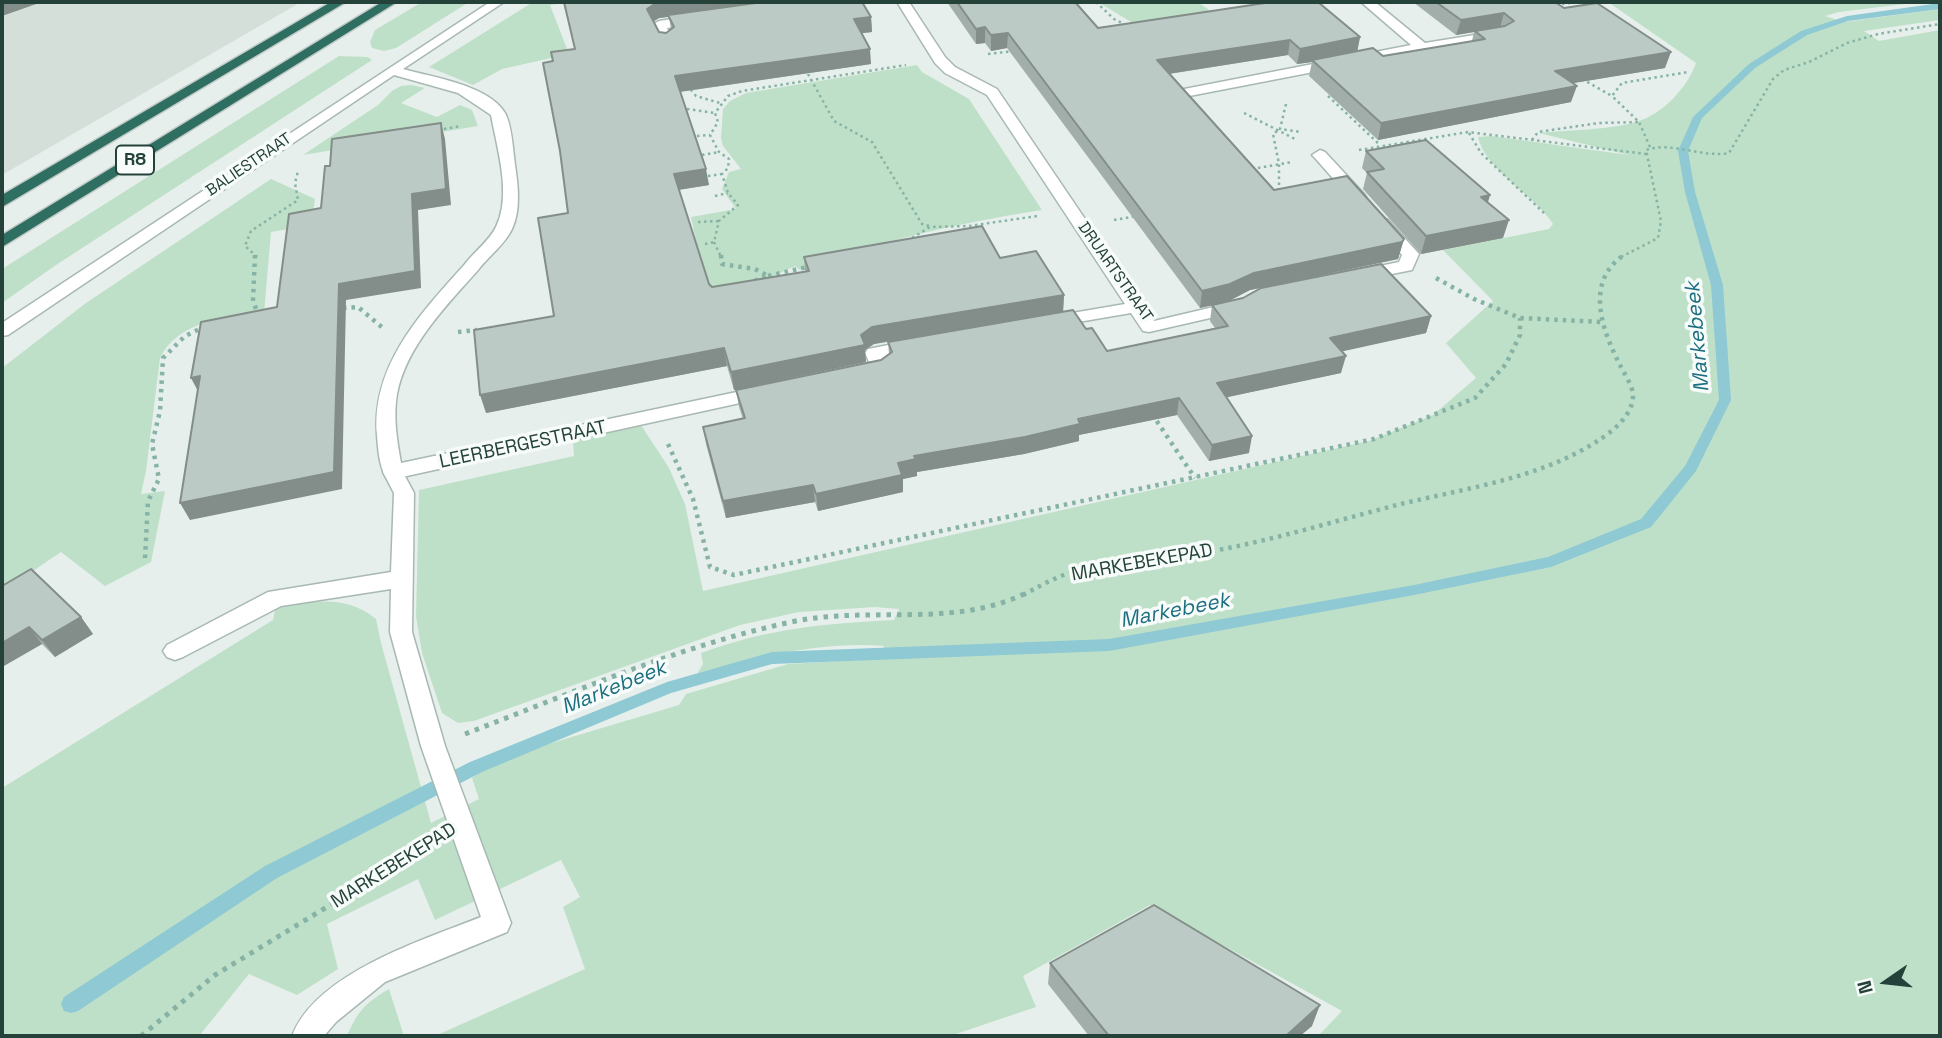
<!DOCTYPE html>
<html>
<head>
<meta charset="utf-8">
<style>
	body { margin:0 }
	#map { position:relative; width:1942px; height:1038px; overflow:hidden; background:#e6efeb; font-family:"Space Grotesk",sans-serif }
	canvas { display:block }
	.frame { position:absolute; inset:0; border:4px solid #24423a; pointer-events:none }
	.north { position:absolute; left:1851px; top:947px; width:70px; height:70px; -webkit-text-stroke:5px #f7fbf9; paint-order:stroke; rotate:256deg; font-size:19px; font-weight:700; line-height:28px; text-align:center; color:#24423a }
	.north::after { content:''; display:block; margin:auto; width:24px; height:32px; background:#24423a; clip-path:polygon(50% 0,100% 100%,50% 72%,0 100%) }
</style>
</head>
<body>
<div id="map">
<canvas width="1942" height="1038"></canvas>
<div class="frame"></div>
<div class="north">N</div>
</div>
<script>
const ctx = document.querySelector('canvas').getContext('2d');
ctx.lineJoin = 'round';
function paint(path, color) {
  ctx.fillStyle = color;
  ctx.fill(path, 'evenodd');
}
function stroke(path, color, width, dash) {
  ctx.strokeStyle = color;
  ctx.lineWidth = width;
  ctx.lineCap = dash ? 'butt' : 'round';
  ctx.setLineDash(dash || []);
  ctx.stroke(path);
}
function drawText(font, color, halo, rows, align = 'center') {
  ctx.font = font + ' "Space Grotesk",sans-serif';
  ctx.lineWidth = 7;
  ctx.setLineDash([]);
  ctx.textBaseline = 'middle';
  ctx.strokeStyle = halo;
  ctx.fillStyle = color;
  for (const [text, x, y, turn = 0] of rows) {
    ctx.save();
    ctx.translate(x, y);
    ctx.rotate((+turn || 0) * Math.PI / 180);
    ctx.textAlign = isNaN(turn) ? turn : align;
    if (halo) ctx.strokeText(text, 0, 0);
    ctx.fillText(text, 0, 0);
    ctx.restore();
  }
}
const built = new Path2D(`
	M2,2h299l-299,173z`);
const green = new Path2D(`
	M422,2h47l-73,46 -12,3 -12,-3 -2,-6 5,-12z
	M533,2h39l-22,3 19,49 -67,15 -29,16 -44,-18z
	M1098,2h99l11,7 3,8 -70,11z
	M1608,2h313l-82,10 -14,4 19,6 96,-13v11l-76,11 15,10 61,-11v1006h-622l24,-25 -192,-106 -127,71 13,31 -86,29h-515l150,-67 -22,-62 17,-10 -19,-37 -126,60 -17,-41 -91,45 11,45 -41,26 -48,-21 -50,62h-197v-248l271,-168 3,-14c37,-4 70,-12 100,13l5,24 50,180 48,-24 -7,-21 26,-19 181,-54 7,-11 102,-30 92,-5 4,-13c-63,-5 -126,11 -187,28l6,-10 -2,-11c70,-25 119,-29 193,-33l5,-11 -24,-2 -76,5 -59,13 -266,96 -16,2 -16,-10 -20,-60 -6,-37 3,-126 155,-34 -1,-17 68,-14 28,43 16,36 18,87 666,-150 64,-26 43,-37 -30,-35 47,-42 -50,-51 106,-21 4,-5c-18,-29 -68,-54 -75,-87l13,-1 138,19 -90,-22c28,-3 70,-3 97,-11 27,-8 51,-34 60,-59z
	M339,56l29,1 4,3 -316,205 -54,38v-34z
	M917,65l5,7 47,27 73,111c-83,13 -164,31 -242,60l-5,-4 -30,14 -59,10 -15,-73 45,-8 -14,-20 7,-17 12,-3 -18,-23 -2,-8 2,-29 7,-8 16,-8z
	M411,85l14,3 -24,15 36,14 23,-12 12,5 6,16 -175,29 75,-50 14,-14 9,-5z
	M271,179l44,20 -4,26 -40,7 -7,81c-37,2 -87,9 -104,45l-14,113 -5,23 24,-3 -14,71 -46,24 -44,-34 -59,40v-224l84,-65z
	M389,989l15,47h-57c11,-25 18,-33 42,-47z`);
const stream = new Path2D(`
	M1940,3v6l-92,12 -41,14 -52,33 -53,50 -14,33 7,41 28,93 8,115 -35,71 -45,56 -100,40 -137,28 -305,56 -337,13 -101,29 -189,79 -205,106 -199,133 -7,2 -7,-2 -3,-7 3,-7 201,-131 205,-104 197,-80 105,-30 337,-13 305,-54 134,-28 93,-38 44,-53 34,-66 -8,-115 -26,-93 -7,-41 15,-34 56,-53 52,-33 46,-15z`);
const pathFar2 = new Path2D(`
	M1096,2l18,17 14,7
	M1314,4l15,-2
	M1556,5l20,-3
	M988,54l26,-3
	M808,74l26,47 38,21 50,82 7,2
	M1582,79l30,17
	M687,85l9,11 24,7
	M1328,96l52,49
	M1286,104l-6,25 21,3
	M687,109l28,4
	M1244,113l51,26
	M438,130l23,-4
	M1469,133l12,20 63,60
	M697,136l13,-1
	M1532,140l6,-8 61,-9 40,-1
	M1650,147l-11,-25 -27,-26 10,-13 66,-11
	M1359,150l109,-18 178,22
	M702,155l17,-3
	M1252,169l40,-7
	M708,176l14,-2
	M1279,191v-27l-6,-30 7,-5
	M715,196l13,-3
	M1114,220l23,-4
	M698,222l21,-1
	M907,241l23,-14 39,-1 68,-10
	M714,242l7,15
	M705,244l9,-2 5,-21 19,-16 -10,-12 -6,-19 6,-6 1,-9 -10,-7 -9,-17 8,-13 -3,-9 13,-17 14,-5 164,-26
	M257,257l-12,-11 6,-15 47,-31 -3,-17 3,-12
	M1621,257l37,-19 3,-17 -15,-71c26,-9 55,8 83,3l44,-74 11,-9 25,-8 38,-19 31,-9 62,-10`);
const pathFar1 = new Path2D(`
	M255,255l-2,46 5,13
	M721,255l1,9 33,5 13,7 -14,5
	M768,276l39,-9
	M1436,278l38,21 46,19 82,4
	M343,308l15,-1 25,21
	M458,332l19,-2
	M1152,414l43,64
	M668,444l25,55 17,68 24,8 640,-136 101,-41 31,-34 14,-29v-17
	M145,558l3,-57 11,-22 -7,-35 8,-33 3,-53 22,-22 19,-9
	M1023,595c17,-9 34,-19 53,-24 46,-14 95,-13 142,-21 59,-11 117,-29 175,-44 67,-17 143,-26 203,-64 16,-10 38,-27 37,-48 -1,-9 -9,-21 -13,-29 -18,-35 -36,-83 4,-110`);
const path = new Path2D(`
	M465,734c107,-41 214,-88 326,-112 79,-17 162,7 235,-29
	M141,1036l74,-61 214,-130`);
const service = new Path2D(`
	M393,465l7,2 14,26 -2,139 33,114 66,177 -4,9 -122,50 -49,40 -12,14h-32c24,-63 131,-96 189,-119l-60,-171 -31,-114 1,-43 -110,17 -98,51 -8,3 -8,-3 -4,-6 4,-6 101,-53 123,-20 3,-79 -11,-21 3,-5z`);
const minor = new Path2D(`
	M490,2h14l-101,67c28,8 86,16 102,44 7,13 8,37 10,52 3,20 6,45 -3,64 -7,15 -24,28 -34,41 -31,35 -72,76 -81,124 -4,23 0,47 4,69l364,-77 7,2 2,4 -2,4 -379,83 -7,-2c-7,-11 -8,-29 -9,-42 -6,-70 45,-123 88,-171 9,-12 25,-24 31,-37 16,-32 1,-79 -5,-112l-33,-22 -64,-18 -386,260 -6,1v-13z
	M897,2h12l36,55 10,10 42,22 157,232 85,-20 6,1 3,4 -3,4 -96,22 -6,-1 -12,-18 -82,14 -6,-1 -3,-4 3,-4 82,-14 -138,-209 -42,-22 -10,-10z
	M1361,2h14l50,41 74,-12 7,4 -7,4 -77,12 -243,47 -7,-4 7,-4 232,-45z
	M698,15l7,4 -2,3 -36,6 7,14 -7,4 -5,-1 -10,-20 7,-4z
	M1320,150l5,2 39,42 2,3 -2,3h-12l-37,-42 -3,-3z
	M1382,218l6,2 31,34 -7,16 -51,10 -6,-1 -3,-4 3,-4 44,-9 3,-7 -28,-32z
	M914,340l9,6 -3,4 -35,7 5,11 -2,4 -26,6 -9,-6 2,-4 15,-4 -5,-11 3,-4z`);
const motorway = new Path2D(`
	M331,2h15l-344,205v-12z
	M382,2h15l-395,245v-12z`);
const wall = new Path2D(`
	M563,2l308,15 1,15 -10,1 9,31 -191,28 29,93 -30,5 30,94 3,3 93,-15 -1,-15 196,1 64,37 -1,17 23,17 21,22 108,-23 -5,-7 2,-16 -12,3 -193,-260 -16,3 -6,-8 -9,1 -29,-42h128l23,26 262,9 -3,14 26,5 89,-15 2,-9 -18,3 -43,-33h142l110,66 -93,15 -1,19 -193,38 -69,-64 3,-14 -15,2 -9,-9 -119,19 105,116 130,49 -6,20 -126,27 159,30 -5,17 -85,18v22l-114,24 22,56 -40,8 -32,-46 -98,20v6l-55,13 -107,18v4l-14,3v13l-85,19 -3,-9 -89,16 -20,-74 -3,-17 40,-8 -4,-12 -3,-17 145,-30 8,-6 -1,-12 73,-13 -87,15 -9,6 1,12 -132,28 -7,-24 -241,47 68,-97 14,-103 -15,-152 22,-12zM669,17l2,12 -5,4 -7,-1 -6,-10 6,-4zM1261,288l-18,10 -16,4 23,-12z
	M1366,151l122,52 15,35 -82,16 -58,-65 4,-16 -5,-5z
	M2,586l79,31 12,17 -38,23 -13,-13 -40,23z
	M1050,963l262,63 -12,10h-211l-41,-52z`);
const shadedWall = new Path2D(`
	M2,2h40l-40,14z
	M667,2h113l-121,16 -10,6 -2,-15 9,-6z
	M1504,13l-4,15 -25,3 -1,1 -18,3 5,-15z
	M871,17l1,15 -17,2 -1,-15z
	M985,27v16l-9,1v-15z
	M1008,33l-1,15 -16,3v-16z
	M1360,37l-3,16 -45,7v2l-15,2 3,-15z
	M1290,40l-2,15 -133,21 2,-16z
	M870,49l1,15 -193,28 -3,-16z
	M1671,52l-6,16 -115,19 5,-16z
	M1577,86l-6,16 -193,38 3,-17z
	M441,123l4,16 6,66 -33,5 3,78 -75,12 -4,189 -152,31 -10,-17 159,-219 73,-90z
	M706,169l3,16 -32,5 -3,-16z
	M1490,195l-5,18 -4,-16z
	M1509,220l-6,18 -82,16 5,-18z
	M1404,239l-6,20 -148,31 -23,12 -27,6 2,-17 52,-18z
	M1064,295l-1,17 -189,32 -9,6 1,12 -132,28 -3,-18 130,-37 11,-8z
	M1431,316l-5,17 -100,22 4,-17z
	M724,348l3,18 -241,47 -6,-18z
	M1346,356l-5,17 -127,27 3,-17z
	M200,376v19l-9,-17z
	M1179,398l-2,17 -98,20v6l-55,13 -107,18v4l-14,3v13l-85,19 -2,-17 98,-38z
	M1252,436l-3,17 -40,8 3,-16z
	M813,485l2,17 -89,16 -3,-17z
	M81,617l12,17 -38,23 -13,-17z
	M29,627l13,17 -40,23v-24z
	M1320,1005l-8,21 -12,10h-14z`);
const building = new Path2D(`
	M564,2h103l-11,1 -9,6 12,23 7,1 8,-6 -6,-12 95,-13h99l9,15 -17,2 16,30 -195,27 31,93 -32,5 35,110 3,3 97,-16 -5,-14 178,-31 18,32 36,-7 28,44 -192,32 -11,8 4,10 -134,27 -7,-24 -244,47 -6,-65 80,-14 -16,-98 30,-5 -8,-62 -17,-88 10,-2 -2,-9 24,-3z
	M957,2h118l23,26 174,-26h46l42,35 -60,12 -10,-9 -133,20 117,130 73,-14 57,63 -2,3 -148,31 -24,11 -28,7 -194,-258 -17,2 -6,-8 -9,2z
	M1436,2h119l9,6 33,-5 74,49 -116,19 22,15 -196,37 -69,-63 61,-12 10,8 102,-17 -10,-8 30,-5 9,-5 -10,-8 -43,7z
	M441,123l5,66 -34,5 3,77 -76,13 -5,188 -154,31 20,-127 -9,2 10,-56 76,-15 12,-93 32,-6 4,-42h5l2,-27z
	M1426,140l64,55 -9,2 28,23 -83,16 -59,-64 17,-3 -18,-18z
	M1381,264l50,52 -101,22 16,18 -129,27 35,53 -40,9 -33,-47 -101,21 2,5 -55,13 -111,19 2,3 -18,4 4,12 -86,19 -3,-9 -90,16 -20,-74 42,-9 -9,-28 145,-30 11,-8 -4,-10 185,-32 13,19 6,-1 15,23 121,-25 -16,-21 31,-7 18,-10z
	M31,569l50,48 -39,23 -13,-13 -27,16v-57z
	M1154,905l166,100 -34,31h-177l-59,-73z`);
const farStreetnames = [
	["BALIESTRAAT",249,165,-34],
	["DRUARTSTRAAT",1115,272,55]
];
const shields = [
	[135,160,38]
];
const shieldNames = [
	["R8",135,160]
];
const streetNames = [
	["LEERBERGESTRAAT",523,445,-12],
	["MARKEBEKEPAD",1142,563,-10],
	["MARKEBEKEPAD",394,866,-32]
];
const waterNames = [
	["Markebeek",1698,337,-95],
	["Markebeek",1175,611,-11],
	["Markebeek",614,688,-22]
];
paint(built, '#d4dfda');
paint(green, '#bfe0c8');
paint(stream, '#8ec9d4');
stroke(service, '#a8b8b2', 3);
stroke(minor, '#a8b8b2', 3);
stroke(motorway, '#c2cac8', 3);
stroke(pathFar2, '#86b3a5', 2.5, [2.5, 3.5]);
stroke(pathFar1, '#86b3a5', 4.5, [3.5, 5]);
stroke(path, '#86b3a5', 5, [4.5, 6]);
paint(service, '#fff');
paint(minor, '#fff');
paint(motorway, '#2f6f62');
paint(wall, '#a1aea9');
paint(shadedWall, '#838d89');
paint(building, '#bbcac4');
stroke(building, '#838d89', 2);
drawText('16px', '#24423a', '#f7fbf9', farStreetnames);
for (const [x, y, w] of shields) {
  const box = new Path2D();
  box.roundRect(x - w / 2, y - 14.5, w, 29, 5);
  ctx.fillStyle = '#f7fbf9';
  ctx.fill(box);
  stroke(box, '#24423a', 2);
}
drawText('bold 18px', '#24423a', null, shieldNames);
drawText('19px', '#24423a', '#f7fbf9', streetNames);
drawText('italic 21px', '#1c6f80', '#f7fbf9', waterNames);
</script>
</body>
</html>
